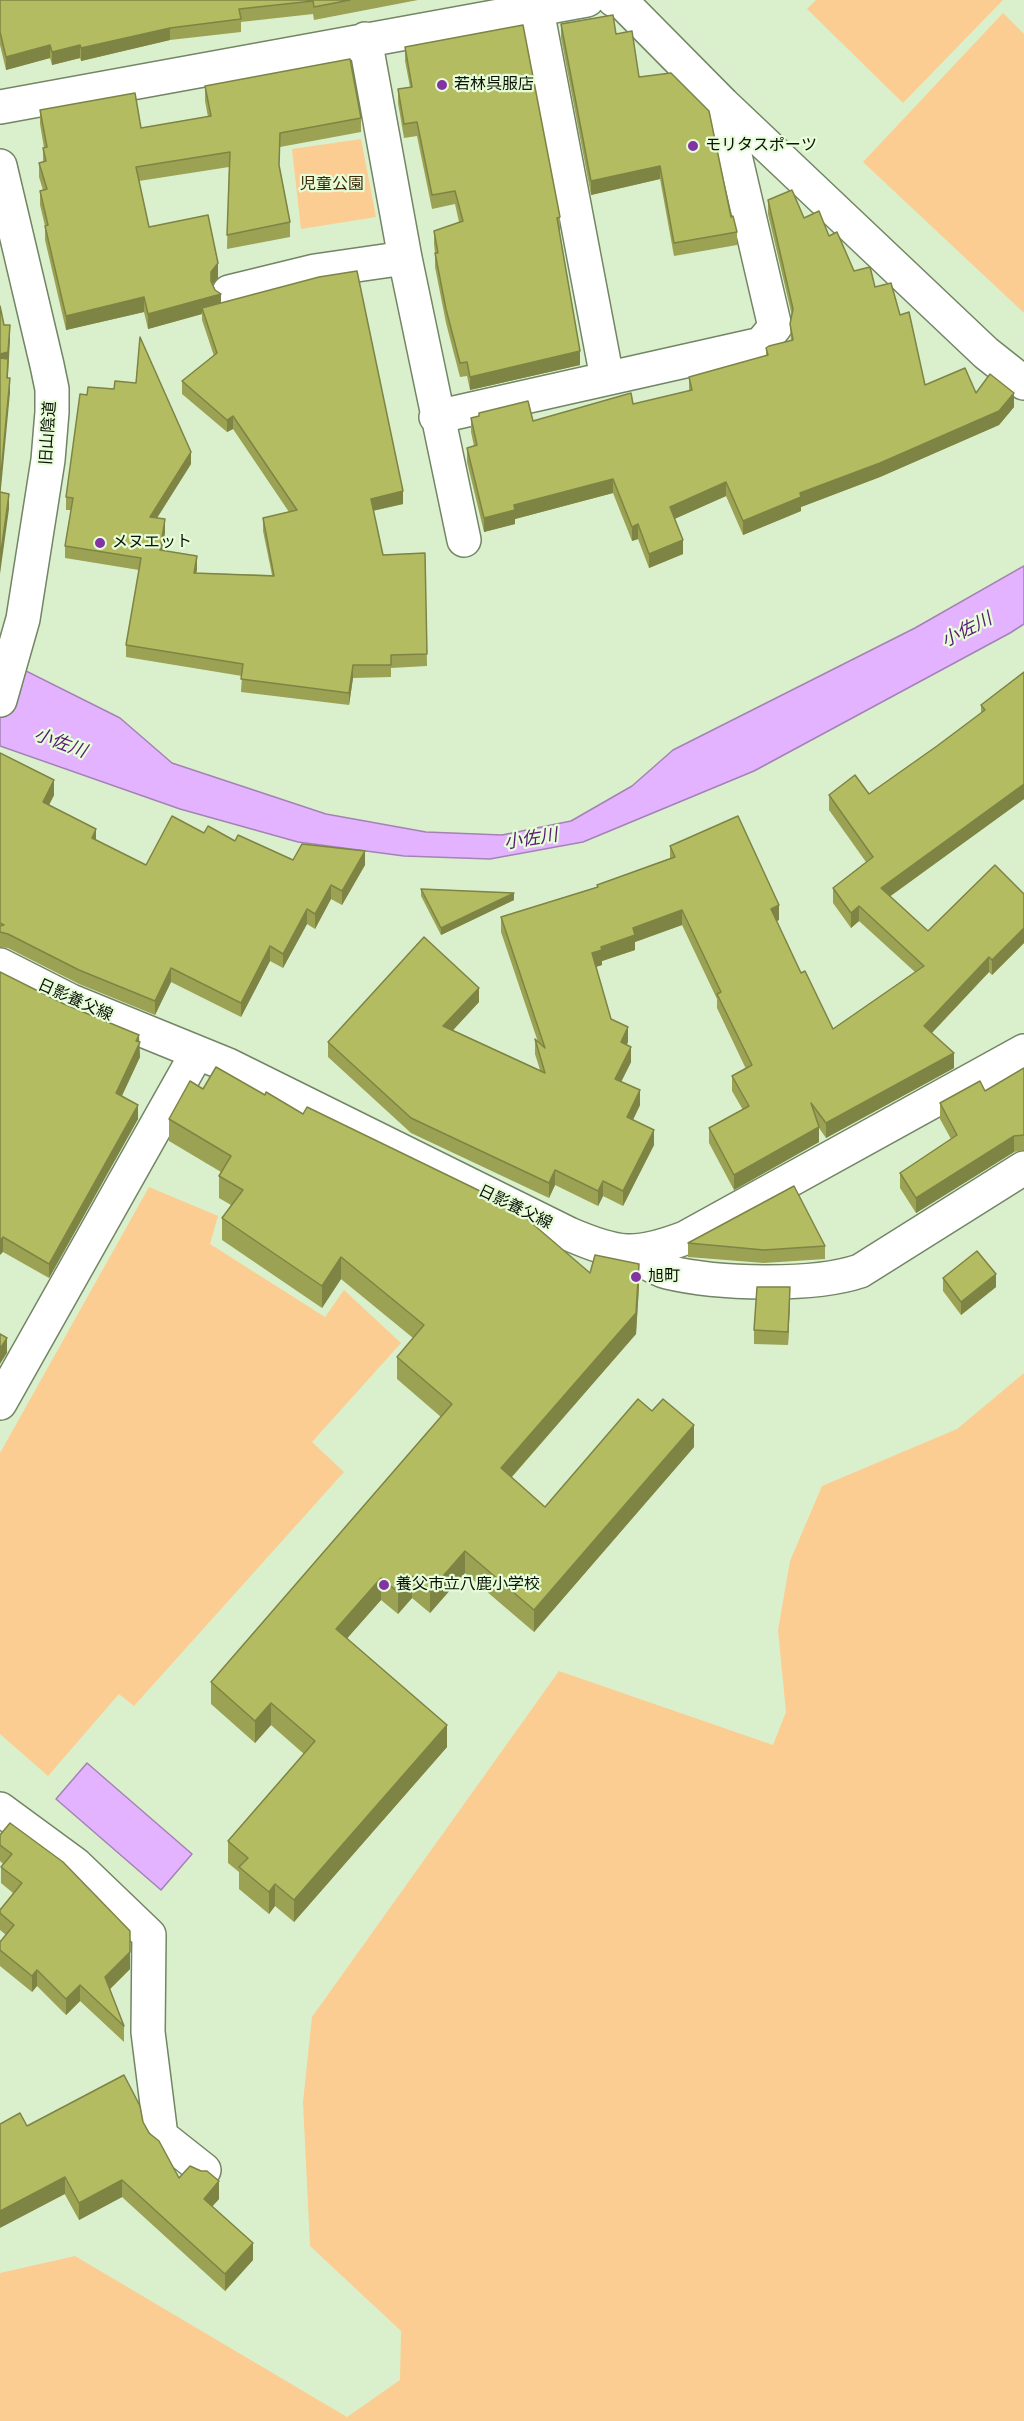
<!DOCTYPE html>
<html>
<head>
<meta charset="utf-8">
<style>
	body { margin:0 }
	canvas { display:block; background:#daf0cc }
</style>
</head>
<body>
<canvas width="1024" height="2421"></canvas>
<script>
const ctx = document.querySelector('canvas').getContext('2d');
ctx.lineJoin = 'round';
function paint(path, color) {
  ctx.fillStyle = color;
  ctx.fill(path, 'evenodd');
}
function stroke(path, color, width, dash) {
  ctx.strokeStyle = color;
  ctx.lineWidth = width;
  ctx.lineCap = dash ? 'butt' : 'round';
  ctx.setLineDash(dash || []);
  ctx.stroke(path);
}
function drawText(font, color, halo, rows, align = 'center') {
  ctx.font = font + ' "Titillium Web","Noto Sans JP",sans-serif';
  ctx.lineWidth = 4.5;
  ctx.setLineDash([]);
  ctx.textBaseline = 'middle';
  ctx.strokeStyle = halo;
  ctx.fillStyle = color;
  for (const [text, x, y, turn = 0] of rows) {
    ctx.save();
    ctx.translate(x, y);
    ctx.rotate((+turn || 0) * Math.PI / 180);
    ctx.textAlign = isNaN(turn) ? turn : align;
    if (halo) ctx.strokeText(text, 0, 0);
    ctx.fillText(text, 0, 0);
    ctx.restore();
  }
}
const green = new Path2D(`
	M816,0h187l-100,103 -96,-94z
	M1003,13l21,21v279l-161,-151z
	M361,139l15,78 -75,12 -9,-80z
	M149,1187l69,29 -8,28 115,73 19,-27 57,53 -89,99 32,30 -210,234 -15,-12 -71,82 -48,-42v-281z
	M1024,1373v1048h-1024v-148l75,-17 272,161 53,-37 1,-49 -91,-85 -7,-144 9,-85 247,-346 214,74 13,-33 -8,-82 12,-69 32,-75 135,-57z`);
const water = new Path2D(`
	M1024,566v58l-14,9 -256,138 -171,71 -93,17 -86,-3 -106,-14 -118,-33 -180,-63v-88l120,60 52,45 154,51 100,18 76,3 69,-14 61,-35 41,-36 242,-122z
	M87,1763l105,91 -31,36 -105,-91z`);
const minor = new Path2D(`
	M614,0l9,3 100,101 263,249 38,30
	M537,10l70,368
	M365,39l40,219 59,282
	M0,107l587,-107
	M0,166l47,199 5,24v23l-4,48 -25,159 -23,81
	M229,292l86,-21 90,-13
	M436,417l325,-73 14,-17 -52,-223
	M630,1253c12,6 25,16 37,19 50,12 145,15 193,-1l164,-103
	M0,1403l197,-350
	M0,1809l75,55 74,71 -1,97 13,104 43,34`);
const major = new Path2D(`
	M0,965l71,36 157,64 341,169c49,21 66,23 116,4l339,-187`);
const wall = new Path2D(`
	M0,0h418l-104,20 -1,-6 -72,8v10l-71,8 -89,21 -1,-3 -28,7 -2,-7 -44,12 -6,-25z
	M561,24l55,10 23,43 92,140 6,15v13l-63,11 -14,-77 -69,16 -30,-157z
	M405,47l155,170v14h-1l21,134 -110,25 -3,-14 -7,1 -14,-54 -11,-56v-14l-1,-9v-13l25,-9 -4,-18 -23,5 -15,-73 -13,2 -6,-35v-14l12,-2 -5,-26z
	M205,86l156,32v14l-81,15 -1,20 11,55v15l-63,12 2,-82 -90,14 10,46 69,51 -6,7 9,18 182,201 -30,7 10,44 42,-2 2,113 -36,2v9l-38,1 -4,27 -108,-13 1,-16 -116,-19v-12l13,-75 -74,-12v-12l6,-36h-5v-13l125,-33 -34,54 8,14 -3,19 35,18 -1,4 76,2 -9,-44v-13l26,-6 -56,-83 -6,3 -45,-38v-13l32,-25 -12,-36v-6l-54,15 -4,-17 -78,18 -21,-90v-14l-5,-21v-14l3,-1 -4,-13v-14l4,-1v-14h1l-4,-24v-14l101,18 67,-11 -3,-16z
	M768,200l36,18 25,18 25,35 21,16 25,28 25,70 51,8 38,14 -15,18 -119,52 -79,30v4l-58,24 -17,-39 -52,23 9,35 -34,14 -11,-29 -6,2 -19,-48 -98,26v5l-31,8 -17,-70v-14l7,-2 -3,-14v-14l8,-2v-3l54,8 100,-17 56,-13v-14l77,-21v-8l25,-7 -1,-17 2,-8 -24,-102z
	M1024,672v127l-134,97 38,35 96,-37v49l-32,32 -3,-3 -57,61 22,35 -128,70 -7,-10v14l-85,48 -25,-47v-15l34,-18 -11,-19v-15l14,-7 -29,-61v-9l-35,-74 -47,17v8l-33,11v4l-6,2 15,52 17,23 -2,3 5,17 -10,20 19,23 -7,15 21,25 -31,61 -20,-10 -5,10 -43,-21 -6,13 -138,-65 -83,-76v-15l151,-40 -26,28 87,40 -5,-16v-15l3,3 -37,-110v-15l96,-30v-2l73,-27v-12l109,74 -3,1 25,52 32,56 82,-57 -56,-51 -8,7 -18,-25v-15l33,-26 -37,-52v-15l40,-1 68,-48 44,-33v-8z
	M0,753l54,42 -5,10 47,35 50,25 58,-32 31,8 58,19 72,5 -23,40 -11,-6 -16,30 -8,-5 -24,44 -13,-7 -29,56 -70,-35 -16,33 -76,-31 -71,-36 -8,-1z
	M421,889l93,11 -73,35 -20,-39z
	M0,972l139,70 1,15 -18,39 16,23 -89,159 -46,-26z
	M1024,1068v82l-10,2 -98,61 -16,-25v-15l51,-34 -11,-20v-16l45,-12z
	M203,1089l62,6 38,19 287,159 49,13 -3,48 -124,143 33,30 149,-60 -160,185 -69,-59 -35,40 -18,-15 -14,16 -17,-14 -34,38 100,109 -153,175 -19,-16 -6,8 -30,-25v-17l-11,-9v-22l76,-87 -33,-29 -16,18 -44,-39v-22l230,-265 -44,-38v-22l16,-19 -72,-59 -19,29 -100,-68v-22l9,-13 -12,-7v-22l2,-4 -52,-31v-22z
	M688,1243l137,3v13l-61,4 -76,-6z
	M943,1278l53,9 -35,28 -18,-24z
	M790,1300l-2,45 -34,-1v-14z
	M0,1835l130,134 -20,20 14,37v16l-44,-41 -14,14 -29,-29 -5,6 -32,-26v-24l6,-7 -6,-5v-20l13,-17 -12,-10v-16l2,-3 -3,-3z
	M143,2122l36,56 40,21 -7,7 41,54 -28,31 -103,-94 -43,23 -52,-94z`);
const shadedWall = new Path2D(`
	M170,28v12l-89,21v-13z
	M50,45v13l-44,12v-13z
	M80,45v13l-28,7v-13z
	M660,166v13l-69,16v-14z
	M218,263v15l-7,8v10v-24z
	M221,294v15l-19,-1v6l-54,15v-15z
	M144,297v15l-78,18v-14z
	M10,325v15l-3,53 -7,-24v-15z
	M580,351v14l-110,25v-13z
	M10,378v15l-10,106v-15z
	M1014,393v14l-15,18 -119,52 -79,30v4l-58,24v-14l57,-28z
	M233,416v13l-6,3v-12z
	M191,452v12l-41,65v-12z
	M613,479v14l-98,26v5l-31,8v-14l30,-13z
	M726,482v14l-56,25v-14z
	M403,491v13l-32,7v-12z
	M9,494v15l-9,65v-15z
	M165,519v13l-5,31v-13z
	M638,524v15l-6,2v-14z
	M683,540v14l-34,14v-14z
	M197,556v13l-3,17v-13z
	M353,665v13l-4,27v-12z
	M54,780v15l-11,22v-15z
	M1024,784v15l-143,104v-15z
	M96,829v15l-4,-6z
	M365,851v14l-23,40v-14z
	M331,885v14l-16,30v-15z
	M514,893v7l-73,35v-7z
	M779,905v15l-8,4v-15z
	M859,906v15l-8,7v-15z
	M307,909v15l-24,44v-14z
	M682,910v15l-47,17v8l-33,11v4l-10,3v-15l9,-6 32,-19z
	M1024,928v15l-32,32v-15z
	M270,946v15l-29,56v-14z
	M989,957v15l-65,69v-15z
	M171,968v14l-16,33v-14z
	M479,988v14l-36,39v-15z
	M628,1027v15l-7,15v-15z
	M139,1035l1,22 -24,51v-15z
	M631,1047v15l-16,32v-15z
	M954,1053v15l-128,70v-15z
	M640,1090v15l-13,27v-15z
	M138,1105v14l-89,159v-14z
	M819,1127v15l-85,48v-15z
	M654,1130v15l-31,61v-15z
	M1014,1136v16l-98,61v-15z
	M555,1170v15l-6,13v-15z
	M603,1181v15l-5,10v-15z
	M3,1237v15l-3,3v-14z
	M341,1257v22l-19,29v-22z
	M639,1264v22l-3,48 -135,155v-21z
	M996,1274v13l-35,28v-13z
	M790,1287v13l-2,45v-13z
	M7,1338v15l-7,11v-15z
	M694,1425v22l-160,185v-22z
	M465,1551v22l-35,40v-22z
	M412,1576v22l-14,16v-22z
	M381,1578v22l-45,51v-22z
	M271,1703v22l-16,18v-22z
	M447,1725v22l-153,175v-22z
	M275,1884v22l-6,8v-22z
	M130,1947v22l-25,25v-17z
	M37,1970v16l-5,6v-16z
	M80,1985v16l-14,14v-16z
	M65,2177v17l-65,34v-17z
	M122,2180v17l-43,23v-17z
	M219,2181v18l-15,17v-17z
	M253,2243v17l-28,31v-17z`);
const building = new Path2D(`
	M0,0h350l-36,7 -1,-6 -74,8 2,10 -71,9 -89,20 -1,-3 -28,7 -2,-7 -44,12 -6,-25z
	M613,15l3,19 16,-3 7,46 32,-4 38,38 22,106 2,-1 4,16 -63,11 -14,-77 -69,15 -30,-157z
	M523,25l37,192 -3,1 23,133 -110,26 -3,-15 -7,1 -14,-54 -11,-56h3l-4,-22 29,-10 -8,-30 -23,4 -15,-73 -13,2 -6,-35 14,-2 -7,-40z
	M350,59l11,59 -81,15 -1,32 11,57 -63,13 3,-83 -94,15 13,60 59,-12 10,48 -7,9v9l4,9 6,4 -73,20 -4,-17 -78,19 -21,-90 3,-1 -8,-34 7,-2 -8,-26 7,-2 -3,-13 4,-1 -7,-37 95,-17 6,35 70,-12 -6,-30z
	M792,190l12,28 15,-7 10,25 8,-4 17,39 16,-4 5,20 16,-4 9,32 9,-3 16,73 40,-17 11,25 14,-19 24,19 -15,18 -119,52 -80,30 1,4 -58,24 -17,-39 -56,25 13,33 -34,14 -11,-30 -6,3 -19,-48 -99,26 1,5 -31,8 -17,-70 10,-3 -6,-27 8,-2v-3l49,-12 5,20 98,-28 2,11 59,-14 -3,-13 79,-22 -2,-7 3,-2 24,-6 -3,-16 3,-15 -25,-109z
	M357,271l46,220 -32,8 12,56 42,-2 2,101 -36,1v10h-38l-4,28 -108,-14 2,-15 -117,-19 15,-87 -76,-12 8,-48 -7,-1 14,-103 7,1 1,-8 26,2 1,-8 21,2 4,-46 51,115 -41,65 15,2 -5,31 37,6 -3,17 80,3 -11,-58 34,-8 -64,-94 -6,4 -45,-39 35,-28 -15,-45 117,-31z
	M0,306l4,19h6l-2,27 -8,2z
	M0,358l8,1 -1,19h3l-10,106z
	M0,492l9,2 -9,65z
	M1024,672v112l-143,104 47,43 67,-66 29,29v34l-32,32 -3,-3 -65,69 30,27 -128,70 -15,-20 8,24 -85,48 -25,-47 40,-22 -17,-30 20,-11 -35,-71 4,-2 -39,-82 -49,18 2,7 -34,12 1,3 -10,3 19,66 17,8 -7,15 10,5 -16,32 25,11 -13,27 27,13 -31,61 -20,-10 -5,10 -43,-21 -6,13 -138,-65 -83,-76 96,-105 55,51 -36,38 102,47 -10,-34 10,9 -44,-131 97,-30 -1,-2 78,-28 -5,-11 68,-30 41,89 -8,4 30,64 4,-2 28,58 91,-63 -65,-60 -8,7 -18,-25 40,-31 -44,-62 26,-20 14,19 68,-48 48,-36 -4,-5z
	M0,753l54,27 -11,22 53,27 -4,9 54,27 26,-49 32,17 4,-7 27,15 3,-6 55,25 9,-16 63,7 -23,40 -11,-6 -16,29 -8,-5 -24,45 -13,-8 -29,57 -70,-35 -16,33 -76,-31 -71,-36 -8,-2v-6l4,-1 -4,-2z
	M421,889l93,4 -73,35z
	M0,972l64,32 75,31 -3,6 4,1 -24,51 22,12 -89,159 -46,-27 -3,4z
	M216,1067l49,28 1,-3 37,22 4,-7 206,100 77,66 5,-18 44,9 -3,49 -135,155 44,39 93,-108 14,12 11,-12 31,26 -160,185 -69,-59 -35,40 -18,-15 -14,16 -17,-14 -45,51 111,96 -153,175 -19,-16 -6,8 -30,-25 9,-9 -20,-17 87,-100 -44,-38 -16,18 -44,-39 241,-278 -55,-47 27,-32 -83,-68 -19,29 -100,-68 21,-28 -24,-14 12,-20 -62,-37 21,-38 13,8z
	M1024,1068v67l-10,1 -98,62 -16,-25 57,-38 -17,-32 40,-22 5,10z
	M794,1186l31,60 -61,4 -76,-7z
	M977,1251l19,23 -35,28 -18,-24z
	M757,1287h33l-2,45 -34,-2z
	M0,1334l7,4 -7,11z
	M10,1823l53,39 67,69v21l-25,25 19,49 -44,-41 -14,14 -29,-29 -5,6 -32,-26v-8l14,-17 -14,-12v-3l22,-27 -21,-16 11,-13 -12,-9v-10z
	M124,2075l16,31 3,16 6,11 10,8 20,37 11,-12 11,5h6l12,10 -15,18 49,44 -28,31 -103,-94 -43,23 -14,-26 -65,34v-87l20,-11 7,13z`);
const markers = [
	[442,85,6,"#8234a5"],
	[693,146,6,"#8234a5"],
	[100,543,6,"#8234a5"],
	[636,1277,6,"#8234a5"],
	[384,1585,6,"#8234a5"]
];
const poiNames = [
	["若林呉服店",454,85],
	["モリタスポーツ",705,146],
	["メヌエット",112,543],
	["旭町",648,1277],
	["養父市立八鹿小学校",396,1585]
];
const parkNames = [
	["児童公園",332,185]
];
const streetNames = [
	["旧山陰道",49,433,-86],
	["日影養父線",75,1001,24],
	["日影養父線",515,1208,26]
];
const waterNames = [
	["小佐川",967,631,-27],
	["小佐川",60,744,20],
	["小佐川",531,840,-9]
];
paint(green, '#fbcd92');
paint(water, '#e4b3ff');
stroke(water, '#a383b4', 1.5);
stroke(minor, '#728565', 36);
stroke(major, '#728565', 36);
stroke(minor, '#fff', 33);
stroke(major, '#fff', 33);
paint(wall, '#9ba253');
paint(shadedWall, '#7e8444');
paint(building, '#b4bc61');
stroke(building, '#7e8444', 1.5);
for (const [x, y, r, color] of markers) {
  const dot = new Path2D();
  dot.arc(x, y, r, 0, 2 * Math.PI);
  ctx.fillStyle = color;
  ctx.fill(dot);
  stroke(dot, '#e7fdd9', 2);
}
drawText('16px', '#0b1206', '#e7fdd9', poiNames, 'left');
drawText('16px', '#3d2704', '#e7fdd9', parkNames);
drawText('16px', '#0b1206', '#e7fdd9', streetNames);
drawText('italic 18px', '#581b72', '#e7fdd9', waterNames);
</script>
</body>
</html>
